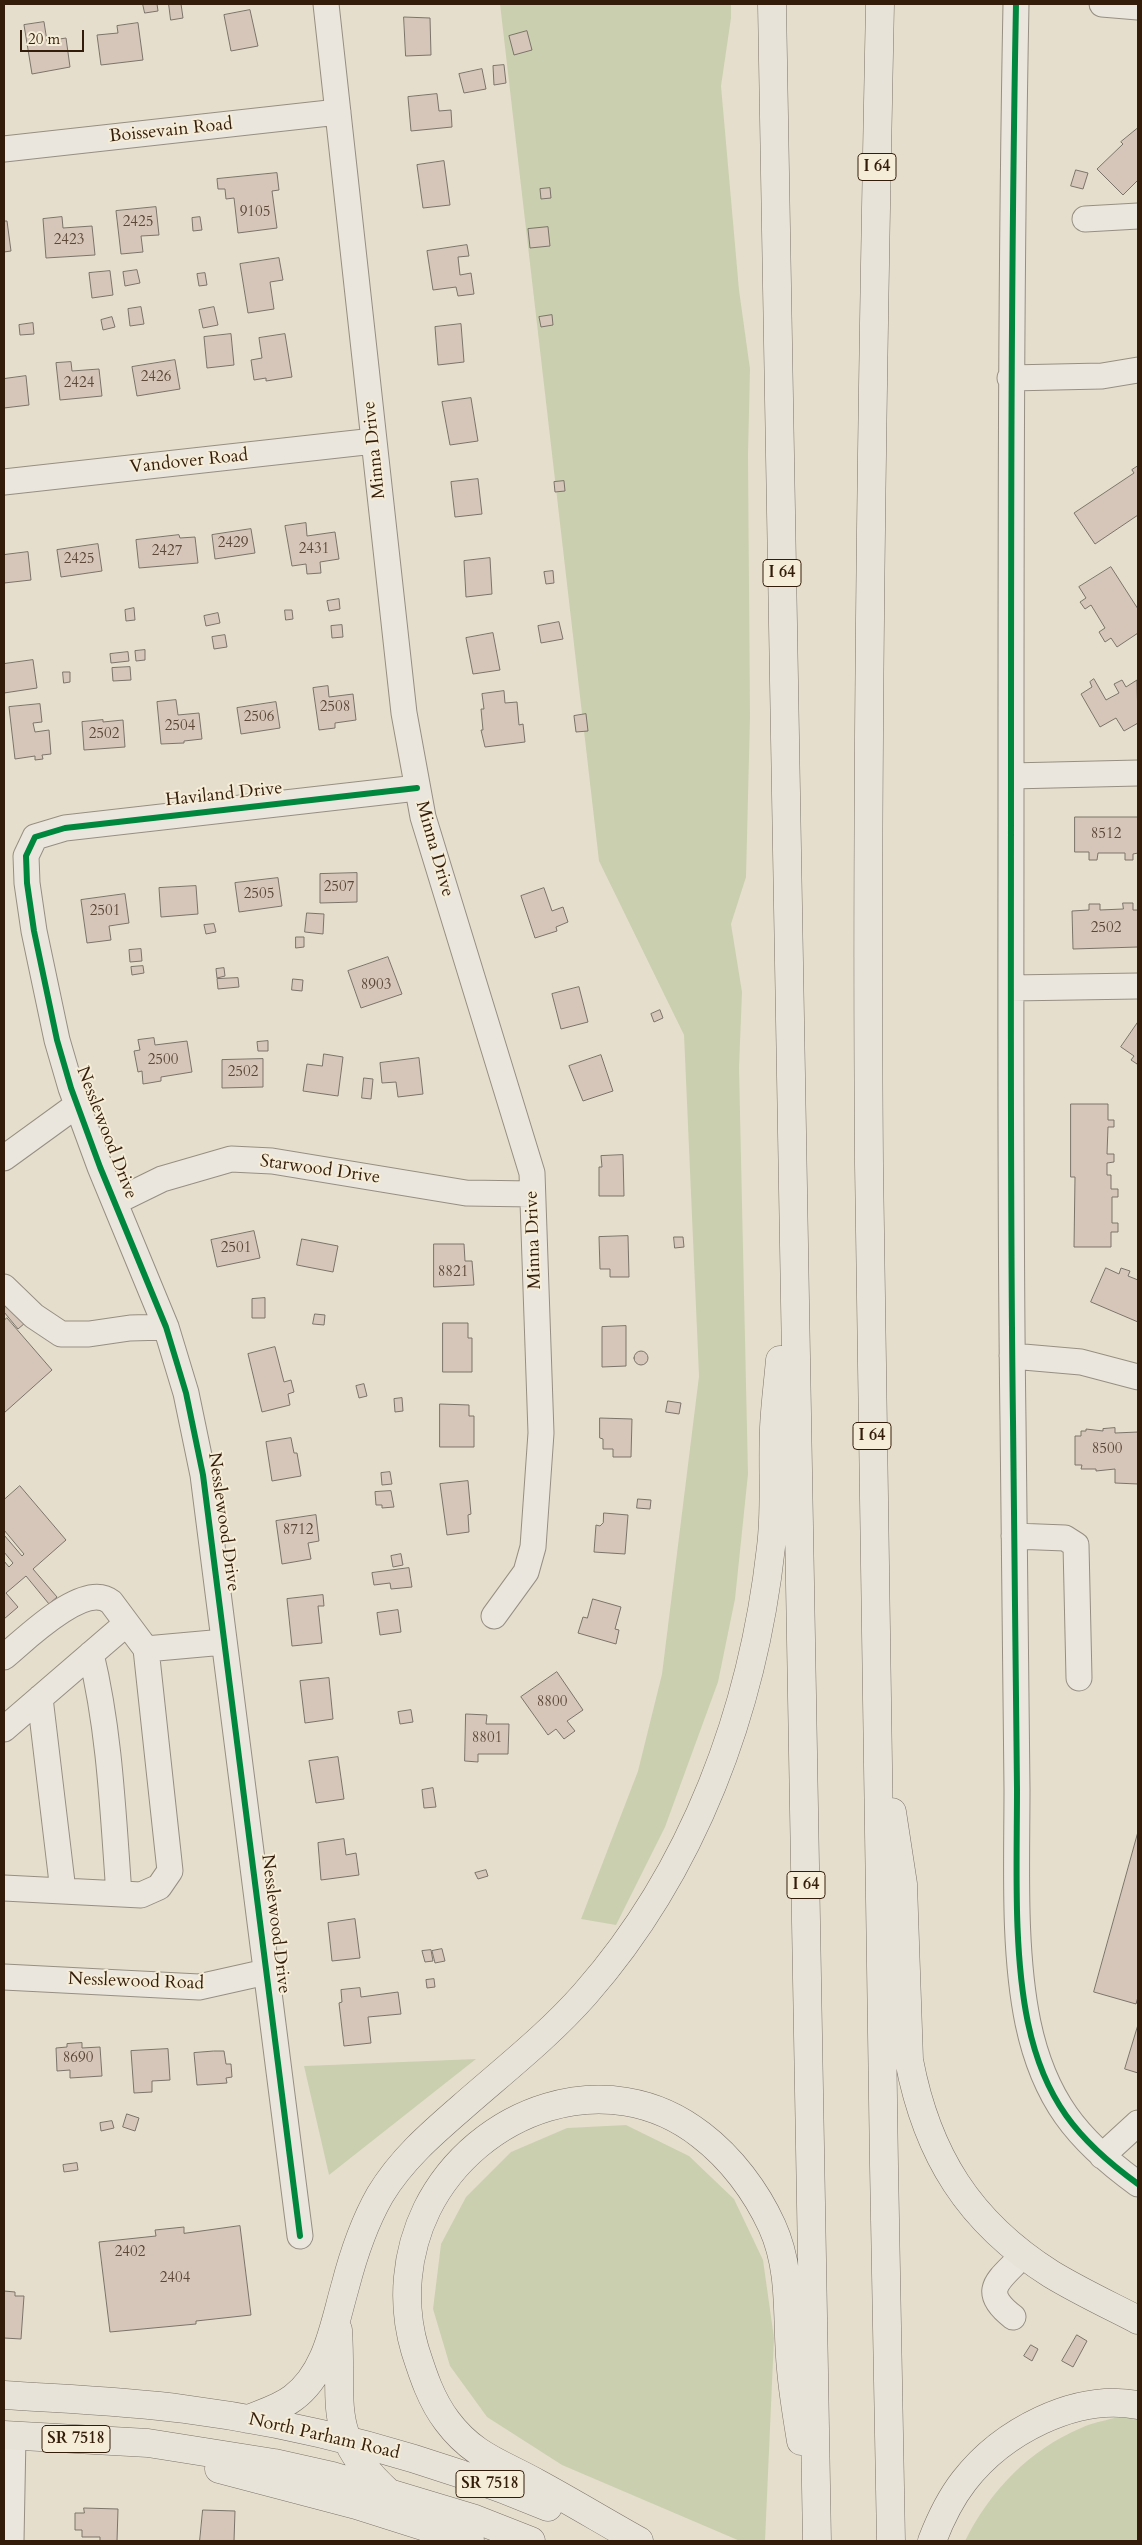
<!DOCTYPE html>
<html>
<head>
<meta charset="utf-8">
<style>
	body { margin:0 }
	#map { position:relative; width:1142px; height:2545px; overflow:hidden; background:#e6decc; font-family:Cardo,serif }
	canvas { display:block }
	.frame { position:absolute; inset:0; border:5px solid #341c0a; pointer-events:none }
	.scale { position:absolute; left:20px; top:30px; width:64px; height:22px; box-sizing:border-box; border:2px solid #341c0a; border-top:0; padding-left:6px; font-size:15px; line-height:18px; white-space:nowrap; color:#341c0a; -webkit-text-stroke:4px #f5edd7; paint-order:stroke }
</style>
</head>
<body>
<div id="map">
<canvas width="1142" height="2545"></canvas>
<div class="frame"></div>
<div class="scale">20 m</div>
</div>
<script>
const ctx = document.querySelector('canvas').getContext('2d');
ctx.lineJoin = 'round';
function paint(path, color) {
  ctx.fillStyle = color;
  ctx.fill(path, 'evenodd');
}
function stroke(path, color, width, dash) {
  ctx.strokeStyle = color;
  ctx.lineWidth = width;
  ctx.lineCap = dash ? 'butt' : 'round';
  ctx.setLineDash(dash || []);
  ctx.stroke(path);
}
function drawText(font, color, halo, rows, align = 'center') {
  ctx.font = font + ' Cardo,serif';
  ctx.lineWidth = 4;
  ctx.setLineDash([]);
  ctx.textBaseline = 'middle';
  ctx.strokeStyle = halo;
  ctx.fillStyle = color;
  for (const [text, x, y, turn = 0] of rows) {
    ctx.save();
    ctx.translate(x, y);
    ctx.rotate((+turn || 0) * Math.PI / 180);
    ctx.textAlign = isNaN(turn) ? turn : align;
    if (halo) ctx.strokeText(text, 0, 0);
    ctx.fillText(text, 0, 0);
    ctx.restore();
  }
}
const green = new Path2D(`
	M500,4h231v14l-10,68 18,204 11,79 -2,86 2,262 -4,160 -15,47 11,68 -3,76 9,406 -13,125 -17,83 -53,145 -49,98 -35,-6 57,-148 24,-97 37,-298 -15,-341 -85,-174z
	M476,2059l-147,116 -25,-109z
	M626,2125l63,31 45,43 29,61 11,78 -9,203h-25l-178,-76 -75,-48 -37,-51 -17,-57 8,-65 25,-47 45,-45 56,-24z
	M1114,2418h24v123h-173c24,-49 65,-92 116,-113 10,-5 22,-7 33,-10z`);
const building = new Path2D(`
	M143,4h14l1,7 -13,2z
	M169,4h12l2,14 -12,2z
	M250,10l8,36 -27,5 -7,-36z
	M404,17l26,1 1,37 -25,1z
	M44,22l3,19 19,-3 4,29 -38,7 -8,-49z
	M138,23l5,37 -42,5 -4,-30 21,-2 -1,-7z
	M527,31l5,19 -18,5 -5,-19z
	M504,65l2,18 -12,2 -1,-19z
	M482,69l4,20 -22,4 -5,-19z
	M437,94l2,17 12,-1 1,17 -41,4 -3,-34z
	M1138,128v52l-15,15 -26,-26 26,-25 -2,-2z
	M444,161l6,44 -27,3 -6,-43z
	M1076,170l12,3 -5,16 -12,-3z
	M277,173l2,17 -7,1 5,37 -39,5 -4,-35 -8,1 -1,-10h-7l-1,-10z
	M550,188l1,10 -10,1 -1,-10z
	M156,207l3,28 -18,1 2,16 -22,2 -5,-43z
	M62,217l1,11 29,-2 3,29 -49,3 -3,-39z
	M200,217l2,13 -9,1 -1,-13z
	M4,221h3l4,30 -7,1z
	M548,227l2,19 -20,2 -2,-19z
	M467,245l2,11 -11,1 2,18 11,-2 3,21 -16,2 -2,-9 -23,3 -6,-39z
	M279,258l4,22 -13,2 4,27 -26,4 -8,-49z
	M137,270l3,13 -15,3 -2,-14z
	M110,271l3,24 -21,3 -3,-25z
	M205,273l2,12 -8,1 -2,-12z
	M141,307l3,17 -14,2 -2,-17z
	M214,307l4,18 -15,3 -4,-18z
	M552,315l1,10 -12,2 -2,-10z
	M112,317l3,10 -12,3 -2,-10z
	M33,323l1,11 -14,1 -1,-10z
	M461,324l3,38 -26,3 -3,-38z
	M231,334l3,31 -27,3 -3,-31z
	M285,334l7,43 -26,4v-3l-12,2 -3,-20 11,-2 -3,-20z
	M175,360l5,29 -43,7 -5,-29z
	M71,362l1,9 27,-2 3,27 -42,4 -4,-37z
	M26,376l3,29 -25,3v-29z
	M471,398l7,43 -28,4 -8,-43z
	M1138,466v49l-43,29 -21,-31 60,-40 -2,-3z
	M478,479l4,35 -27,3 -4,-35z
	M564,481l1,10 -10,1 -1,-10z
	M306,523l1,13 28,-4 4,27 -19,3 1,11 -14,1 -1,-10 -14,2 -7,-40z
	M251,529l4,24 -40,6 -3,-24z
	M179,535l1,3 15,-1 3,26 -59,5 -3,-28z
	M98,544l4,27 -41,6 -4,-27z
	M28,552l3,28 -27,3v-28z
	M490,558l2,36 -26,3 -2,-36z
	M1111,567l27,42v24l-21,14 -6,-9 -6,4 -6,-10 6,-4 -14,-23 -6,4 -5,-7 6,-4 -7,-11z
	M553,571l1,12 -8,1 -2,-12z
	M339,599l1,10 -11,2 -2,-10z
	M134,608l1,12 -9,1 -1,-11z
	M285,610h7l1,9 -7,1z
	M218,613l2,10 -14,3 -2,-10z
	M559,622l4,17 -22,4 -3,-17z
	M342,625l1,12 -11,1 -1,-12z
	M493,633l7,37 -27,4 -7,-36z
	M225,635l2,12 -13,2 -2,-12z
	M145,650v10l-9,1 -1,-10z
	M128,652l1,9 -18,2 -1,-9z
	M33,660l4,28 -33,5v-29z
	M130,667l1,13 -18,1 -1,-13z
	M63,672h7v10l-6,1z
	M1094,679l12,21 13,-7 -5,-9 8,-4 4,7 11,-7 1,43 -14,8 -8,-13 -16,9 -19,-33 11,-7 -2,-5z
	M328,686l1,11 24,-3 3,26 -21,3v5l-16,2 -6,-42z
	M504,691l1,12 12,-1 2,23 4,-1 2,18 -40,5 -4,-17h2l-2,-21h3l-2,-15z
	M176,700l2,15 21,-2 3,26 -18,2v2l-23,1 -4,-42z
	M276,702l4,26 -39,6 -4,-26z
	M40,704l2,18 -9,1 2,9 14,-2 2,24 -9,1 1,4 -8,1v-4l-20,3 -6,-52z
	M586,714l2,17 -12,1 -2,-16z
	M103,720v2l20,-2 2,27 -41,3 -2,-28z
	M1075,817h63v36l-5,1v6h-8v-7h-27l-1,7h-8v-8h-14z
	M357,873v29l-37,1v-29z
	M278,878l4,28 -43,6 -4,-29z
	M196,886l2,28 -37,3 -2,-29z
	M544,888l8,23 11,-4 5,15 -12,5 1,4 -22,7 -14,-42z
	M125,894l4,29 -20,3 2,14 -24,3 -6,-43z
	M1123,903h10v7h5v37l-65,2 -1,-38 17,-1v-6h11v6l23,-1z
	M307,913l17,1 -1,20 -18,-2z
	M214,924l2,8 -10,2 -2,-9z
	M296,937h8v10l-8,1z
	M141,949l1,12 -12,1 -1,-12z
	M388,957l14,37 -41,14 -13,-37z
	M143,966l1,7 -12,2 -1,-8z
	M224,968l1,8 -8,2 -1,-9z
	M238,978l1,9 -21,2 -1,-10z
	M293,979l10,1 -1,11 -10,-1z
	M579,987l9,35 -27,7 -9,-35z
	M660,1010l3,8 -9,4 -3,-8z
	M1138,1022v40l-1,2 -6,-4 3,-4 -13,-9z
	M154,1038l1,7 32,-4 5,31 -31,5v4l-18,3 -1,-13 -4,1 -4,-21 6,-1 -2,-10z
	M268,1041v10h-10l-1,-9z
	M324,1054l19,3 -5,39 -35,-5 4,-27 15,2z
	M601,1055l12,36 -30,10 -14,-35z
	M419,1058l4,36 -25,3 -2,-15 -14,1 -2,-20z
	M263,1059v28l-41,1v-28z
	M364,1078l9,1 -2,20 -9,-1z
	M1071,1104h37v16h6v7h-6l-1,27h7v8l-7,1v12h4v14h7v8h-6v26h6v9h-7v15h-37l1,-70h-4z
	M623,1155l1,41h-25v-29h3l-1,-11z
	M254,1231l6,27 -43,9 -6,-27z
	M628,1236l1,41h-19v-8h-10l-1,-32z
	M674,1237h9l1,10 -9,1z
	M302,1239l36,7 -5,26 -36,-7z
	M434,1244h30l1,17h7l2,24 -40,2z
	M1106,1268l13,6 2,-6 9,3 -2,5 10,4v42l-47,-20z
	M4,1297l21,26 -7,6 -14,-17z
	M265,1298v20h-13v-19z
	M315,1314l10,1 -1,10 -11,-1z
	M7,1318l45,52 -48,43v-92z
	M443,1323h25v15h4v34h-29z
	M626,1326v40l-24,1v-40z
	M275,1347l9,35 7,-2 3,12 -6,2 2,11 -28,7 -14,-58z
	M634 1358a7 7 0 1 1 14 0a7 7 0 1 1-14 0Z
	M364,1384l3,12 -8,2 -3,-12z
	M402,1398l1,13 -8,1 -1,-13z
	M668,1401l13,2 -2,11 -13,-2z
	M440,1404l29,1v11h5v31h-34z
	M600,1418l32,1 -1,38h-18v-8h-10v-10l-3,-1z
	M1115,1428v5l23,-1v52l-23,-1v-14l-19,2v-2h-15l1,-4h-7v-29h6v-5h5v-2l17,2v-2z
	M291,1438l3,15h3l4,23 -29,5 -6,-39z
	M390,1472l2,12 -10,1 -1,-12z
	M468,1481l3,33 -3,1 1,17 -22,3 -7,-51z
	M20,1486l46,54 -33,29 24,28 -8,7 -23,-28 -20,17 12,14 -14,12v-58l5,6 4,-4 -9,-11v-17l18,21 2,-2 -20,-24v-30z
	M391,1491l3,16 -12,1v-3h-6l-1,-13z
	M638,1499l13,1 -1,9 -13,-1z
	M604,1513l24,2 -3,39 -31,-2 2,-27 4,1 3,-3z
	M316,1515l3,26 -11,2 3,16 -29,5 -6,-43z
	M401,1554l2,11 -10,2 -2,-11z
	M409,1568l3,19 -21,2 -1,-6 -16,2 -2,-12z
	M323,1595l1,11h-6l4,37 -30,3 -5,-47z
	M593,1599l28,8 -6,22 4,1 -3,14 -38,-11 5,-16 4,1z
	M398,1610l3,22 -21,3 -3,-22z
	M557,1672l26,38 -16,11 8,10 -11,8 -8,-10 -8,6 -27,-38z
	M329,1678l4,41 -28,4 -5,-42z
	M411,1710l2,12 -13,2 -2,-12z
	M466,1714l21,1 -1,9h23l-1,30h-30v8l-13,-1z
	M338,1757l6,42 -28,4 -7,-42z
	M433,1788l3,19 -12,1 -2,-18z
	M1138,1832v165l-2,7 -42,-12z
	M344,1839l2,16 10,-2 3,22 -38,5 -3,-37z
	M486,1870l2,6 -10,3 -3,-6z
	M355,1919l5,39 -28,3 -4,-38z
	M442,1949l3,12 -10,2 -3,-12z
	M431,1950l2,11 -8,1 -3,-11z
	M434,1979l1,8 -8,1 -1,-8z
	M360,1988l1,9 37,-5 3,22 -33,3 3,26 -27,3 -5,-43 3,-1 -1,-12z
	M1138,2025v48l-13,-4z
	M82,2043v5l18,-1 2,29 -32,2v-8l-13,1 -1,-23 11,-1v-3z
	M168,2049l2,31 -18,1v11l-18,1 -3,-42z
	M214,2051h10l2,13h5l1,13 -6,1 1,5 -30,2 -3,-32z
	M127,2114l12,4 -4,13 -12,-4z
	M112,2121l2,7 -13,3 -1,-8z
	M77,2163l1,7 -14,2 -1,-7z
	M240,2226l11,89 -55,6v3l-86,8 -11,-90 57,-6 -1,-6 29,-3v6z
	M4,2291l11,1v4h9l-3,43 -17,-1z
	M1077,2335l10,6 -14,26 -11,-6z
	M1031,2345l7,4 -6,12 -8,-5z
	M84,2508l34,1 -1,32h-17v-4h-18v-7h-7v-17h9z
	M203,2510l32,1 -1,30h-34z`);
const minor = new Path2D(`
	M326,4l78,709 19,104 109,356 9,260 -8,114 -7,25 -32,44
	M1016,4c-5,260 -5,520 -5,781 0,212 -1,424 2,636 1,123 2,246 4,368 0,75 -4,161 11,234 16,76 49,117 110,161
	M1102,4l36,3
	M4,149l334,-37
	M1085,219l53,-3
	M1010,378l92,-2 36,-6
	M4,482l370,-41
	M1011,776l127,-3
	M1011,988l127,-2
	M4,1158l73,-53
	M115,1202l47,-23 69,-20 41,2 194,32 66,1
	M4,1287l30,29 27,18h28l41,-6 36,-1
	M1012,1356l69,6 57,15
	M1014,1536l51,2 11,7 3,133
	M91,1654c19,79 22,160 28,240
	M4,1657c21,-17 80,-77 107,-55l35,47 78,-7
	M40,1698l23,193
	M4,1729l122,-105
	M4,1888l137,7 18,-8 11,-16 -24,-222
	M4,1977l195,10 67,-15
	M1102,2156l36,-33
	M300,2236l-97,-761 -17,-82 -20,-66 -66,-160 -29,-79 -14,-48 -23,-109 -7,-48 -1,-27 9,-19 30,-9 352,-40
	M1013,2317c-35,-27 -13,-37 10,-62
	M11,2541l2,-105`);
const highway = new Path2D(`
	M772,4l45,2537
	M880,4c-8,386 -14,773 -11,1160 3,459 14,918 22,1377
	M892,1812l11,72 6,176c18,95 60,162 142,214 28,17 58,31 87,46
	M338,2330c5,78 -13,105 51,163
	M4,2395c60,4 121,6 180,14 125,16 248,50 364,98
	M248,2419c15,-6 32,-11 45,-21 34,-25 41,-73 52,-111 8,-31 19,-64 35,-92 21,-35 51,-61 81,-87 42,-37 87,-72 124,-114 109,-124 168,-284 186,-447 5,-40 1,-79 3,-119 1,-23 4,-45 6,-68
	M4,2435l144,8 126,20 58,13 143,43 56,22
	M219,2469l137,36 114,36
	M639,2541c-34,-19 -67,-39 -102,-58 -36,-20 -64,-27 -90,-62 -16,-21 -24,-46 -32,-71 -14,-47 -9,-98 12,-141 50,-100 181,-147 274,-74 30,23 55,56 71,91 21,46 14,95 19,143 2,24 6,48 10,72
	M932,2541c8,-21 18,-42 32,-60 38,-49 111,-88 174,-76`);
const cycleway = new Path2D(`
	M1016,4c-5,260 -5,520 -5,781 0,212 -1,424 2,636 1,123 2,246 4,368 0,75 -4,161 11,234 16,76 49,117 110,161
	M300,2236l-97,-761 -17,-82 -20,-66 -66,-160 -29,-79 -14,-48 -23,-109 -7,-48 -1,-27 9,-19 30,-9 352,-40`);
const numberNames = [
	["9105",255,213],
	["2425",138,223],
	["2423",69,241],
	["2426",156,378],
	["2424",79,384],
	["2429",233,544],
	["2431",314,550],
	["2427",167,552],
	["2425",79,560],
	["2508",335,708],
	["2506",259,718],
	["2504",180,727],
	["2502",104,735],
	["8512",1106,835],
	["2507",339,888],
	["2505",259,895],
	["2501",105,912],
	["2502",1106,929],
	["8903",376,986],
	["2500",163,1061],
	["2502",243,1073],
	["2501",236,1249],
	["8821",453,1273],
	["8500",1107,1450],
	["8712",298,1531],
	["8800",552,1703],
	["8801",487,1739],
	["8690",78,2059],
	["2402",130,2253],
	["2404",175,2279]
];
const shields = [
	[877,167,38],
	[782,573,38],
	[872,1436,38],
	[806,1885,38],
	[76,2439,68],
	[490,2484,68]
];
const shieldNames = [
	["I 64",877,167],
	["I 64",782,573],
	["I 64",872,1436],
	["I 64",806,1885],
	["SR 7518",76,2439],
	["SR 7518",490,2484]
];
const streetNames = [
	["Boissevain Road",171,131,-6],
	["Minna Drive",375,450,-96],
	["Vandover Road",189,462,-6],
	["Haviland Drive",224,795,-6],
	["Minna Drive",434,849,74],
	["Nesslewood Drive",106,1133,69],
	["Starwood Drive",320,1170,8],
	["Minna Drive",534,1240,-92],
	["Nesslewood Drive",223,1522,82],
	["Nesslewood Drive",275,1924,83],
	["Nesslewood Road",136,1982,2],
	["North Parham Road",324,2437,13]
];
paint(green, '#cad0af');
paint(building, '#d5c6b9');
stroke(building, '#7c7469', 1);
stroke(minor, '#968f82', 27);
stroke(highway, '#7c7469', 29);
stroke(minor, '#eae6de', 25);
stroke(highway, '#e7e3d9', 28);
stroke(cycleway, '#00873e', 6);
drawText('15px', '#5c4636', null, numberNames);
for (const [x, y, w] of shields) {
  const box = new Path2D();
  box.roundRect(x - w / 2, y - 13.5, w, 27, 4);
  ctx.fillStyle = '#f5edd7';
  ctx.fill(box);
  stroke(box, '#341c0a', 1);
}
drawText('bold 16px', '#341c0a', null, shieldNames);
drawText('18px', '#341c0a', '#f5edd7', streetNames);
</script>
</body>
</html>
